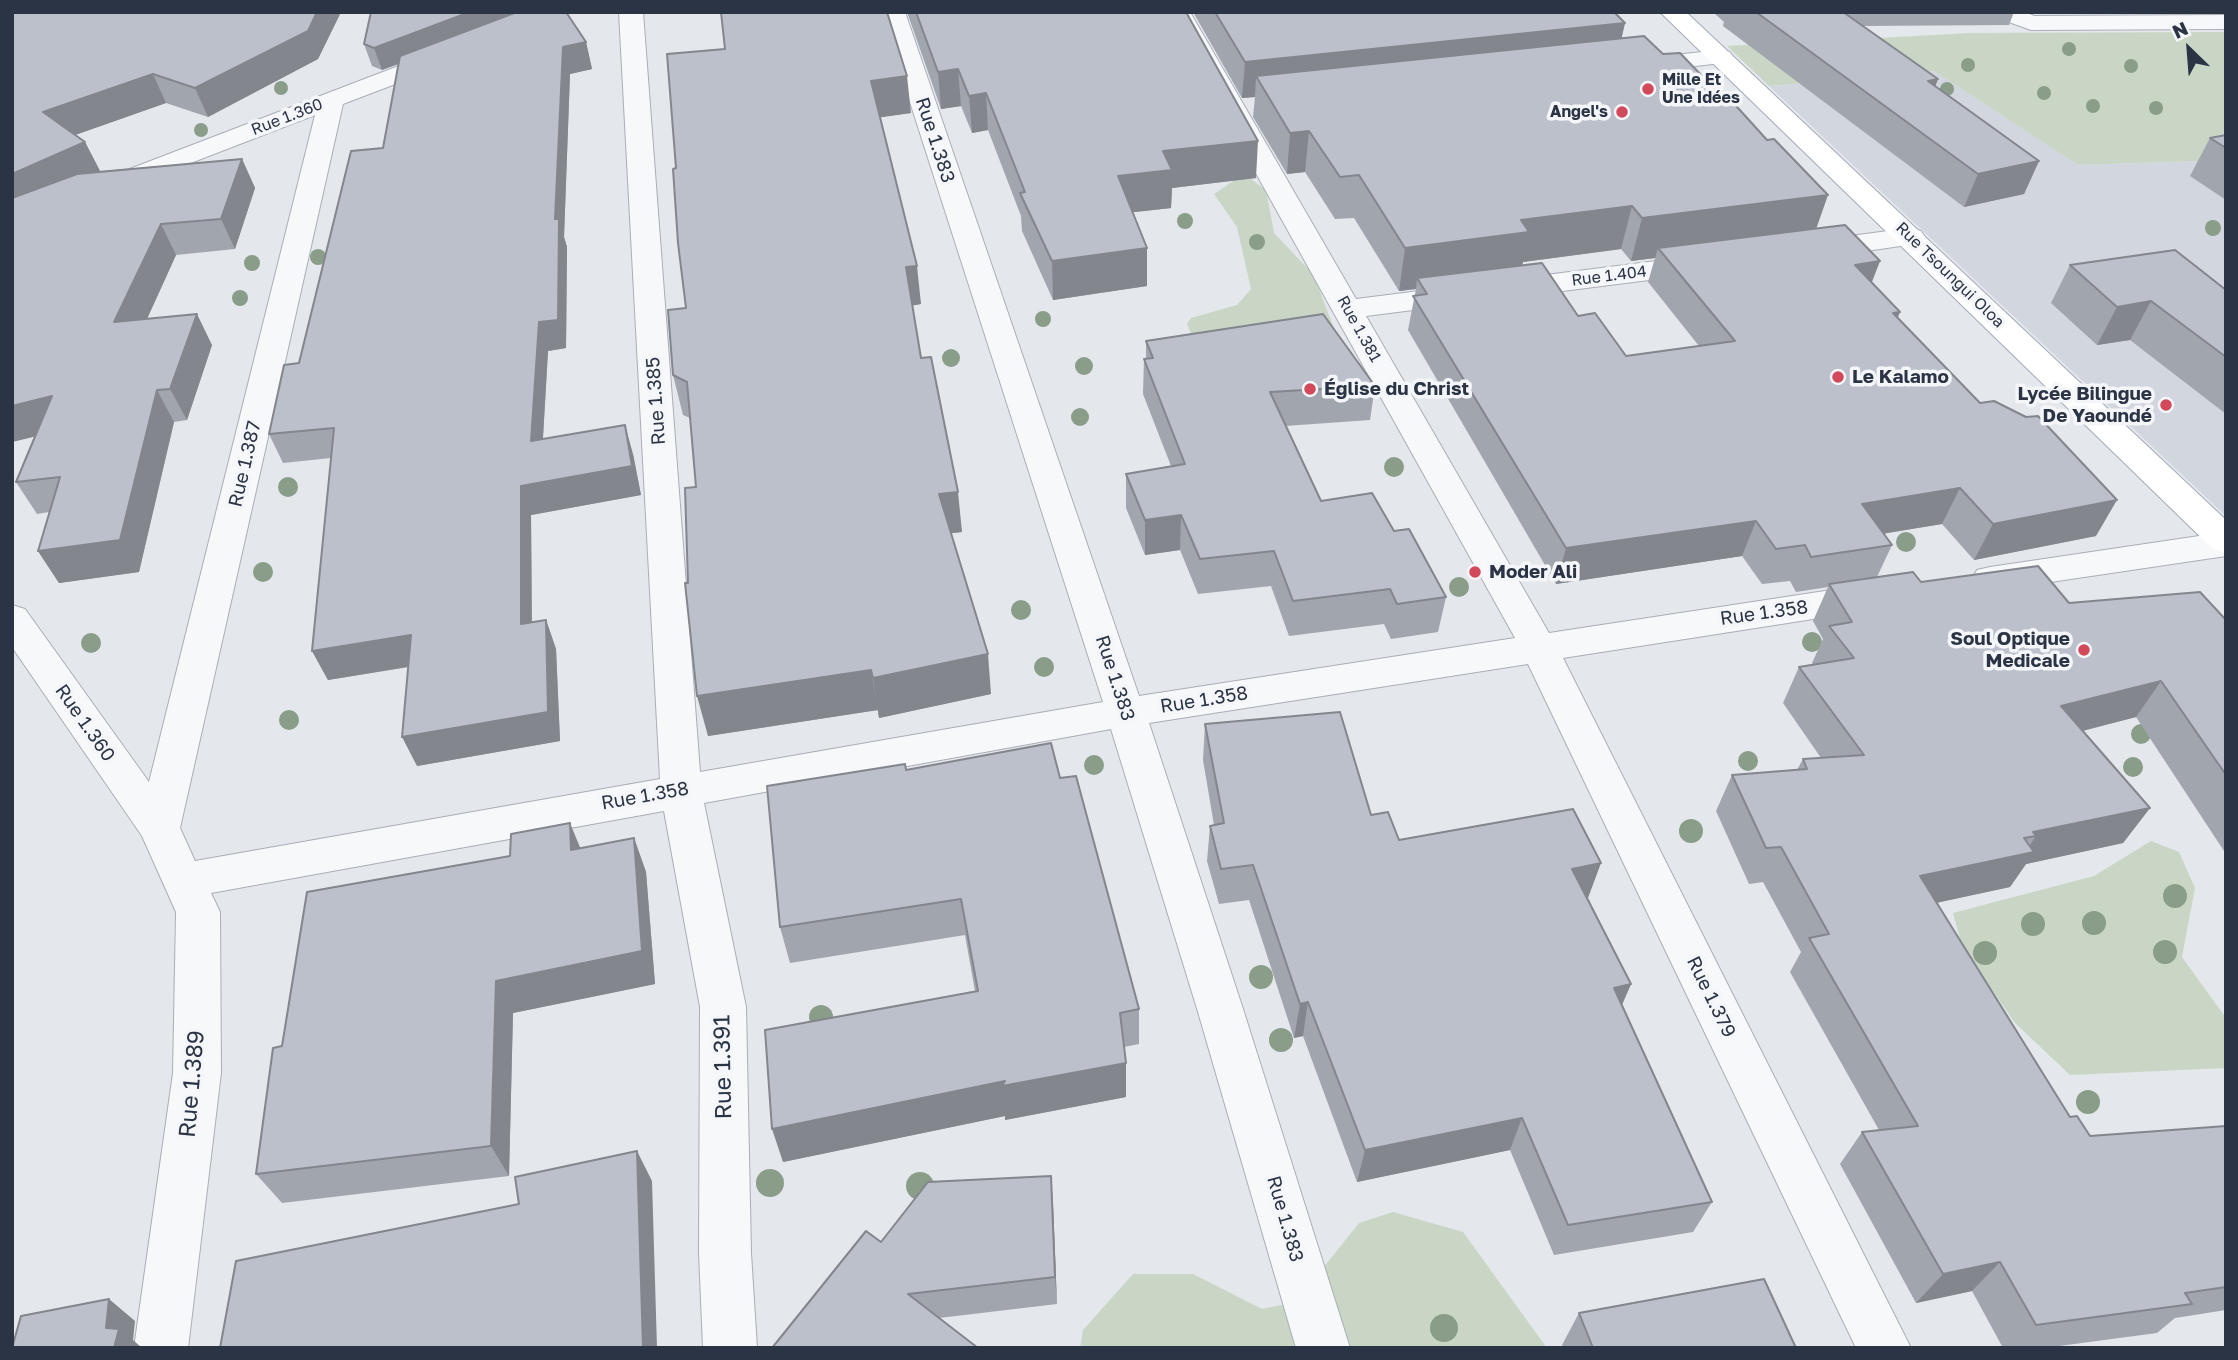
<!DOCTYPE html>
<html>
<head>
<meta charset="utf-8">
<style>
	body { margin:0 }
	#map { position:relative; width:2238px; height:1360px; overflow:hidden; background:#e4e7ec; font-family:"Golos Text",sans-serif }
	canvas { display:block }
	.frame { position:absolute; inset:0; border:14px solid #2b3445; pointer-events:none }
	.north { position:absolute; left:2154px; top:14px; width:70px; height:70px; -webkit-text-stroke:5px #f4f6f9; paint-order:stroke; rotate:335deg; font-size:19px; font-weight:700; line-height:28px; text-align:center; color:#2b3445 }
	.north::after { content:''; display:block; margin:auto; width:24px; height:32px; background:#2b3445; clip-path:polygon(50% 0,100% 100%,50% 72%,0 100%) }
</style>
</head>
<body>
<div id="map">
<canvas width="2238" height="1360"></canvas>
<div class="frame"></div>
<div class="north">N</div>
</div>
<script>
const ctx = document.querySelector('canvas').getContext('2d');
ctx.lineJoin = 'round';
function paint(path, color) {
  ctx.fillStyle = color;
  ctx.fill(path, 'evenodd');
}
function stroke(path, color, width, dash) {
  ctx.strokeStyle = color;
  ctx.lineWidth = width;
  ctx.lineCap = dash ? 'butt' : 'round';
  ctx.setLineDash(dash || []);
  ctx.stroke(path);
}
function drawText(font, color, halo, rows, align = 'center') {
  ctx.font = font + ' "Golos Text",sans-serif';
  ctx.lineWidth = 7;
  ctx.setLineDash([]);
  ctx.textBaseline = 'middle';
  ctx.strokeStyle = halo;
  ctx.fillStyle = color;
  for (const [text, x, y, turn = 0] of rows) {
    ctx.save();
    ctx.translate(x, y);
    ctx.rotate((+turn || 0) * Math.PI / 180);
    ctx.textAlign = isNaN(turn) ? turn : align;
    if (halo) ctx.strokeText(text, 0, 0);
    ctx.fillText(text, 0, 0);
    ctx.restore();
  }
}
const built = new Path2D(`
	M1934,71l144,94 148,-5v356l-457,-430z`);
const green = new Path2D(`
	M2226,32v128l-148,5 -144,-94 -165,15 -42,-40 244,-13z
	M1239,177h9l18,13 8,43 40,42 20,54 -6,11 -136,-4 -5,-12 4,-6 46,-13 14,-16 -14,-62 -23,-33z
	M2151,841l28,11 16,36 -13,69 44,61v50l-156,7 -55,-52 -53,-77 -9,-33 141,-37z
	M1393,1212l70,20 84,116h-467l3,-18 50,-56h60l69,35 34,-7 63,-79z`);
const minor = new Path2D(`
	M619,12h24l57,760 403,-70 -222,-690h24l234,684 376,-58 -349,-626h24l166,287 348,-44 10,3 5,6 -5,6 -10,3 -338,43 183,317 322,-49 13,4 5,9 -5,9 -13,4 -308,48 348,690h-55l-328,-684 -379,59 95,289 106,336h-54l-98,-336 -87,-283 -407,74 42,204 5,246 6,95h-54l-4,-95 1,-246 -36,-196 -453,82 9,19 1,161 -33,275h-54l39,-275 3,-161 -34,-76 -130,-189v-42l13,4 124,173 166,-667 -303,117v-18l423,-162h18l3,5 -3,5 -110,42 -163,724 15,33 465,-82z
	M1991,12h34l9,4 192,-1v14l-195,1 -36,-13z
	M1721,50l9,2 3,5 -3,5 -94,11 -9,-2 -3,-5 3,-5 9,-2z
	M1911,228l10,3 4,6 -4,6 -109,16 -10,-3 -4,-6 4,-6 10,-3z
	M2226,532v24l-236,35 -13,-3 -5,-9 5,-9 13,-3z`);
const major = new Path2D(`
	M1660,12h26l540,508v33l-13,-4z`);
const trees = [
	[2069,49,7],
	[1968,65,7],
	[2131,66,7],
	[281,88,7],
	[1947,89,7],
	[2044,93,7],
	[2093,106,7],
	[2156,108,7],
	[201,130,7],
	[1185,221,8],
	[2213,228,8],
	[1257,242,8],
	[318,257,8],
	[252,263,8],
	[240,298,8],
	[1043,319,8],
	[951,358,9],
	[1084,366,9],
	[1080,417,9],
	[1394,467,10],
	[288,487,10],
	[1906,542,10],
	[263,572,10],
	[1459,587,10],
	[1021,610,10],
	[1812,642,10],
	[91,643,10],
	[1044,667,10],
	[289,720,10],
	[2141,734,10],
	[1748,761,10],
	[1094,765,10],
	[2133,767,10],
	[1691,831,12],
	[2175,896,12],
	[2094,923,12],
	[2033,924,12],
	[2165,952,12],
	[1985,953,12],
	[1261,977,12],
	[821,1017,12],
	[1281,1040,12],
	[2088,1102,12],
	[770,1183,14],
	[920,1186,14],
	[1444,1328,14]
];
const wall = new Path2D(`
	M12,12h329l-23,47 -110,58 -42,-14 -91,32 10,7 15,29 142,-12 13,29 -20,61 -59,6 -29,64 65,26 -25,75 -13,2 -35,150 -80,11 -21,-32 11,-39 -12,2 -21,-32 19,-46 -23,6z
	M907,12h279l70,166 -84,10 -1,20 -38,4 14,74 -94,14 -31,-69 -1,-15 -33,-86 -16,3 -11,-27 -20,3z
	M1193,12h421l11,11 -4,15 195,190 64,33 -8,21 26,37 198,217 -122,24 -32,-36 -58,9 8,12 -15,32 44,5 148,21 157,17v234l-90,-137 -53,14 67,77 -27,35 -97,21 -16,23 -74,16 134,214 20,19 136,-10v184l-51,8 -18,15 -113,15h-41l-31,-57 -56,12 -76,-139 22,-32 17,-2 -89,-158 11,-20 -38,-70 -14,2 -33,-73 16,-36 65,-5 6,-11 18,-1 -38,-55 16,-36 15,-2 -2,-2 11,-24 -10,-18 15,-34 -32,5 -6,-11 -28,3 -20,-28 -186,28 -148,-254 8,-41 -17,2 -45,-73 -19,1 -30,-47 -18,2 -34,-57 2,-20 -13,1zM1621,249l10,12 24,-3 -7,24 51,64 -73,10 -48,-40 -56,-51 1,-3z
	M1713,12h301l-5,13 -147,1 76,53 -3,7 104,75 -15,33 -60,13 -241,-181 1,-4z
	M586,42l6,27 -22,5 -6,163 3,10 -1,101 -18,3 -5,88 90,15 8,41 -110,20 1,107 14,-2 10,29 4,92 -143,25 -8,-99 -81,13 -16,-29 19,-193 -48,5 -14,-29 30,-71 84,-215 16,-84 -17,6 -10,-4 -8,-22z
	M725,49l186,64 -31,4 41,187 -9,1 9,53 41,174 -11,1 40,161 -112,24 -1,-8 -170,26 -20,-153 8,-96 -6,-69 -7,-3 -10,-40 13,-67 -10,-140z
	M2226,135v65l-36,-24 20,-38z
	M2070,265l156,25v124l-96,-74 -33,5 -46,-42z
	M1146,341l229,45 -5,34 -85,6 36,75 73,30 52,66 -8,35 -47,7 -7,-15 -95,12 -18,-50 -73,8 -18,-44 -35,5 -19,-47v-34l45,-8 -28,-72 1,-35h2z
	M1205,724l166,91 28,25 189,58 43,86 -9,21 90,197 -19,30 -139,23 -44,-105 -153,32 -54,-146 -9,2 -45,-138 -30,4 -12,-43 3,-35 4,-1 -11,-65z
	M906,770l154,8 79,231v35l-15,3 2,50 -121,23v-4l-222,46 192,-171 -10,-56 -175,28 -10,-36z
	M634,838l12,34 9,112 -142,29 -4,163 -227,27 -26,-29 325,-325z
	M1053,1205l4,99 -118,14 -167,30 109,-106z
	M1579,1313l217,35h-233l-1,-3z`);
const shadedWall = new Path2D(`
	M317,12h24l-23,47 -110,58 -13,-29z
	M470,12h64l-152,58 -8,-22z
	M1625,23l-8,35 -361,18 -1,21 -13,1 3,-36z
	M586,42l6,27 -22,5 -6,163 3,10 -1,101 -18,3 -7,119 -10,-29 8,-119 24,-275z
	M958,69l3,37 -20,3 -3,-37z
	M153,74l13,29 -108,38 -15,-29z
	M907,76l4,37 -35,5 -5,-37z
	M1938,79l-12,32 2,-30z
	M986,93l2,37 -16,3 -3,-37z
	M1309,131l-4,41 -18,2 3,-41z
	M1258,141l-2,37 -84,10 -1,20 -53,6v-38l45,-25z
	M85,142l15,29 -88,40v-37z
	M242,159l13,29 -20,61 -14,-30z
	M2039,161l-15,33 -60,13 14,-33z
	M1828,195l-15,43 -155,10 -3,10 -24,3 11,-43z
	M1632,206l-11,43 -98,13 -3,13 -103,3 -1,11 -17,2 6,-43 116,-28z
	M161,224l15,31 -45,99 -17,-32z
	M1147,248v38l-94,14 -1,-39z
	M1880,261l-14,35 -11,-31z
	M917,266l4,38 -11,2 -4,-39z
	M2151,301l-21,39 -33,5 20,-38z
	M1900,312l-14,35 7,-34z
	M197,314l15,31 -25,75 -17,-31z
	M157,390l17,32 -35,150 -80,11 -21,-32z
	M52,396l19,32 -59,14v-36z
	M625,425l8,29 8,41 -110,20 1,138 -11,-29v-138z
	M1960,488l-18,36 -96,16 16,-36z
	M958,492l4,40 -18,2 -5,-40z
	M2117,500l-21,36 -122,24 19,-36z
	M1181,515l-1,35 -35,5v-35z
	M1756,521l-14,35 -186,28 10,-36z
	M546,620l10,29 4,92 -143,25 -15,-29z
	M411,635l14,29 -97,16 -16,-29z
	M988,654l3,40 -112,24 -6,-40z
	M871,670l7,40 -170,26 -11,-40z
	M2161,681l-25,36 -98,25 23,-36z
	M2150,808l-27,35 -97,21 -16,23 -112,24 22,-35 104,-22 12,-18 -3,-4z
	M570,823l14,34 -13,-7z
	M634,838l12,34 9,112 -142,29 -4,163 -18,-30 5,-165z
	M1601,863l-13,35 -28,6 12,-35z
	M1631,984l-15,34 -2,-30z
	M1308,1002l-5,34 -9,2 6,-34z
	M1126,1063v34l-121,23v-4l-222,46 -11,-33 233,-48z
	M1522,1118l-12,32 -153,32 8,-32z
	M637,1151l15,30 5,167h-14z
	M1051,1176l2,29 4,99 -2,-27z
	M2000,1262l-28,29 -56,12 27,-29z
	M109,1299l26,22 -2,19 9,8h-28l-8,-20z`);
const building = new Path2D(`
	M12,12h305l-9,19 -113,57 -42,-14 -110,38 42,30 -73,32z
	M371,12h99l-96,36 -10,-4z
	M517,12h49l20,30 -23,5 -8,172h4l-1,101 -19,2 -8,119 94,-16 7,41 -111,20v138l25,-4 2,92 -146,25 9,-102 -99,16 22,-223 -65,6 15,-69 15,-2 52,-212 32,-3 17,-92z
	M721,12h166l20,64 -36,5 46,185 -11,1 15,91 10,-1 27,135 -19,2 49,160 -115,24 -2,-8 -174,26 -12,-113h3l-3,-95 11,-1 -9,-105 -14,-7 -5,-65 18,-2 -8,-65 -5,-74 3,-1 -9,-114 58,-5z
	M916,12h270l72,129 -95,10 9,19 -54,6 29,72 -95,13 -32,-68 5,-1 -39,-99 -17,3 -11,-27 -20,3z
	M1215,12h399l11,11 -380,39z
	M1756,12h87l95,67 -10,2 111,80 -61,13z
	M1644,36l19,18 17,-1 24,25 6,-1 57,63 7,-1 54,56 -186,23 -10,-12 -111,14 8,12 -124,16 -46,-73 -19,2 -31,-46 -19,2 -34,-57z
	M2226,135v13l-16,-10z
	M242,159l-21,60 -60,5 -47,98 83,-8 -27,75 -13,1 -37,150 -82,11 22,-74 -44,5 36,-86 -40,10v-208l65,-24z
	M1845,225l35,36 -25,4 45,47 -7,1 87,90 14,-2 32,16 12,-1 79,84 -124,24 -33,-36 -98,16 30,41 -81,12 -6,-12 -29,4 -20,-28 -190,27 -153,-252 14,-2 -10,-16 125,-15 36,53 17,-3 31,43 109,-15 -77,-93z
	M2175,250l51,40v67l-75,-56 -34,6 -47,-42z
	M1323,314l52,72 -105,6 51,109 51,-8 22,38 15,-2 37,68 -49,7 -7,-15 -97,12 -19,-50 -74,8 -19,-44 -36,5 -19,-46 59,-10 -41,-105 9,-1 -7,-17z
	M2038,566l31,37 131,-11 26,28v155l-65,-94 -100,25 89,102 -117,24 3,4 -12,2 10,14 -114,24 150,241 7,-1 13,20 136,-10v161l-41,6 7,11 -156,21 -36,-63 -57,12 -81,-142 56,-6 -109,-188 20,-4 -48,-87 -15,1 -34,-73 75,-6 -4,-10 61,-4 -65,-88 55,-9 -25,-32 23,-4 -23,-38 84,-12 8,10z
	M1340,712l31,103 17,-3 11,28 174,-31 28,54 -29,6 59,115 -17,4 98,214 -144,23 -46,-107 -157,32 -57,-148 -8,2 -47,-139 -32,4 -11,-43 14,-3 -19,-99z
	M1051,743l9,35 16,-2 63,233 -19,4 6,50 -124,23 3,-5 -233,48 -7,-99 213,-39 -17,-92 -181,28 -13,-141 138,-22 1,6z
	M570,823l1,27 63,-12 8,113 -146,30 -5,165 -235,28 17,-126 9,-2 25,-154 203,-36 1,-22z
	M637,1151l6,197h-423l16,-87 283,-57 -4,-27z
	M1051,1176l4,101 -147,17 70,54h-206l94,-117 15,11 47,-60z
	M1764,1279l32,69h-203l-14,-35z
	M109,1299l-3,29 13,1 -5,19h-102l9,-32z`);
const markers = [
	[1648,89,7,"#d1495b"],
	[1622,112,7,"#d1495b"],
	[1838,377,7,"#d1495b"],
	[1310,389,7,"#d1495b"],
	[2166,405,7,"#d1495b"],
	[1475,572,7,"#d1495b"],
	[2084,650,7,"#d1495b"]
];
const farPoinames = [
	["Mille Et",1662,80],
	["Une Idées",1662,98],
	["Angel's",1608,112,"right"]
];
const farStreetnames = [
	["Rue 1.360",287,117,-21],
	["Rue Tsoungui Oloa",1950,275,44],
	["Rue 1.404",1609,276,-7],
	["Rue 1.381",1359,329,61]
];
const streetNames = [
	["Rue 1.383",935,140,72],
	["Rue 1.385",656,401,-94],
	["Rue 1.387",245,464,-77],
	["Rue 1.358",1764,613,-8],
	["Rue 1.383",1115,678,72],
	["Rue 1.358",1204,700,-9],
	["Rue 1.360",85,723,55],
	["Rue 1.358",645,796,-10],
	["Rue 1.379",1711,997,64],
	["Rue 1.383",1285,1219,74]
];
const poiNames = [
	["Le Kalamo",1852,377],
	["Église du Christ",1324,389],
	["Lycée Bilingue",2152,394,"right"],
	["De Yaoundé",2152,416,"right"],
	["Moder Ali",1489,572],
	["Soul Optique",2070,639,"right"],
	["Medicale",2070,661,"right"]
];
const nearStreetnames = [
	["Rue 1.391",723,1067,-91],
	["Rue 1.389",192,1084,-85]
];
paint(built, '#d2d6de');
paint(green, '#c9d6c5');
stroke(minor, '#a9aeb7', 2);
stroke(major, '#a3abb8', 2);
paint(minor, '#f7f8fa');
paint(major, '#fff');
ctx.fillStyle = '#899d89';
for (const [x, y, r] of trees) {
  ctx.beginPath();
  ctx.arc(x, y, r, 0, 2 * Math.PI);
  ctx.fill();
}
paint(wall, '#a1a5ae');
paint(shadedWall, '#83868d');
paint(building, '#bbc0ca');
stroke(building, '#83868d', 2);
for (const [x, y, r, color] of markers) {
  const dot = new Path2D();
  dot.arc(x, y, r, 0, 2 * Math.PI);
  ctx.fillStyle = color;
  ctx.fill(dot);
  stroke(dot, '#f4f6f9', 2.5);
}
drawText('bold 16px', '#2b3445', '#f4f6f9', farPoinames, 'left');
drawText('16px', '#2b3445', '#f4f6f9', farStreetnames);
drawText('19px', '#2b3445', '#f4f6f9', streetNames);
drawText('bold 19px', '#2b3445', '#f4f6f9', poiNames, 'left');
drawText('23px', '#2b3445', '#f4f6f9', nearStreetnames);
</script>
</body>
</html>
